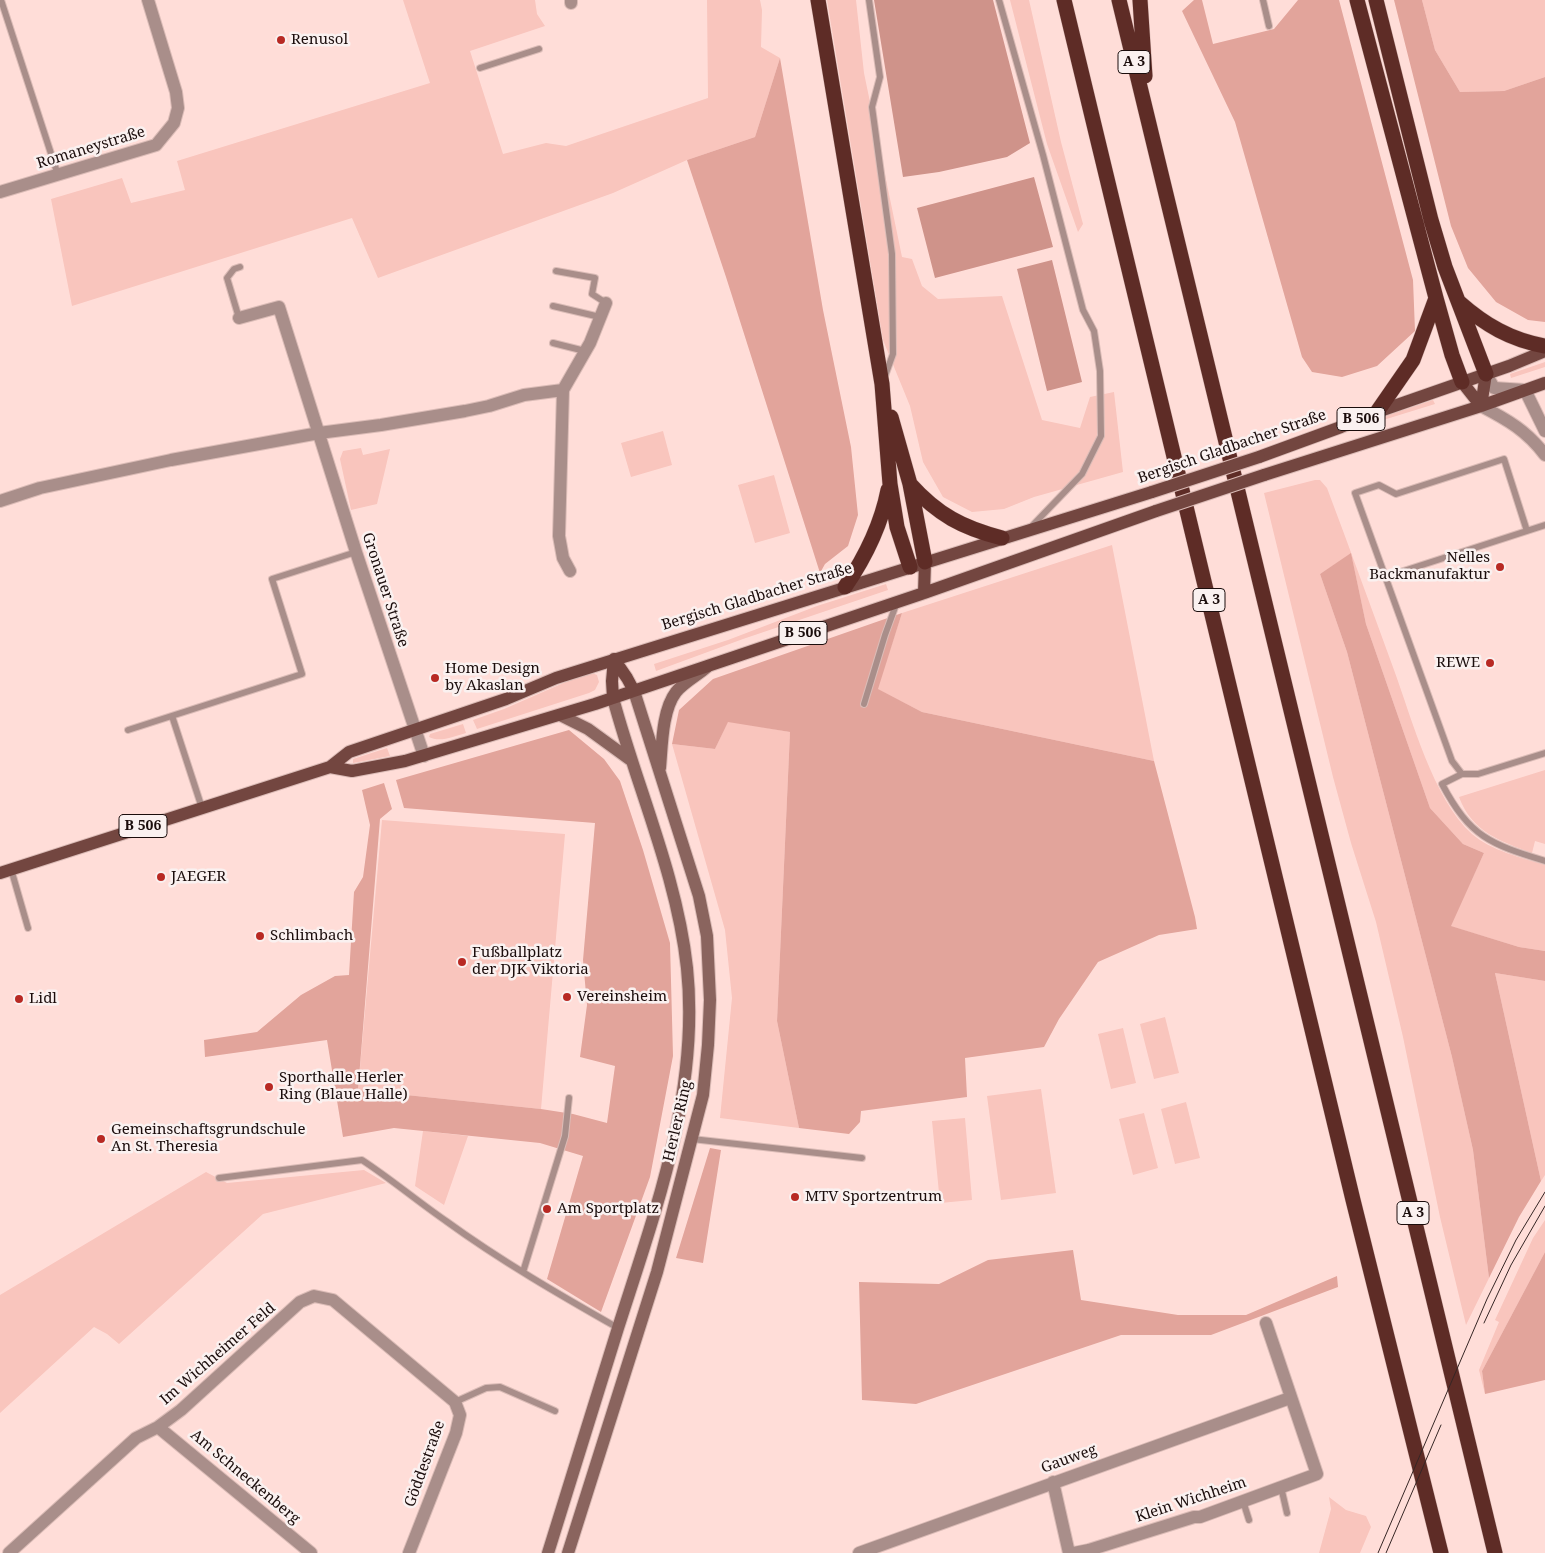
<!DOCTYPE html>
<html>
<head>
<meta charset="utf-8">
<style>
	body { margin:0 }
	canvas { display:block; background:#ffddd8 }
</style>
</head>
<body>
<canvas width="1545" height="1553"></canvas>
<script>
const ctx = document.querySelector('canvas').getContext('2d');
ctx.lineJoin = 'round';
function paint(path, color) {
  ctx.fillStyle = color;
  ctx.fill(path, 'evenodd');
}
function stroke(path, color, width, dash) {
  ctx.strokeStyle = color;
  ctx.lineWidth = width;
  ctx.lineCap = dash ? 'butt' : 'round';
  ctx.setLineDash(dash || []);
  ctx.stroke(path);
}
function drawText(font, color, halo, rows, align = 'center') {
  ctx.font = font + ' "Noto Serif",serif';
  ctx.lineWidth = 5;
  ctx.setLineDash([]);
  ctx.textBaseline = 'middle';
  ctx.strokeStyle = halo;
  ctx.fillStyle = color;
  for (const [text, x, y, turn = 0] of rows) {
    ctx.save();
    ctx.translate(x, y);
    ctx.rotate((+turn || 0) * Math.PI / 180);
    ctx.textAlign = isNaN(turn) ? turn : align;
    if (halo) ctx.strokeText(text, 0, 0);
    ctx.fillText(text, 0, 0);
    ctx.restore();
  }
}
const green = new Path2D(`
	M403,0h132l2,14 8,12 -75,25 33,103 43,-11 20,3 142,-48 -1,-98h53l2,10 -1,37 19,11 -25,79 -68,23 -74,33 -235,85 -26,-60 -280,88 -21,-107 71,-21 9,25 54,-13 -8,-29 253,-78z
	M827,0h29l8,73 38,184 10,2 10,27 16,13 64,-3 40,124 38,8 10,-31 24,-5 9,80 -89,25 -30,12 -32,3 -29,-15 -20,-35 -13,-56 -27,-66z
	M1010,0h19l32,142 22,82 -5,8 -31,-88z
	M1422,0h123v77l-41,14 -44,1 -25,-42z
	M1545,362v5l-34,11 -1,-4z
	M1433,400l2,4 -55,17 -1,-3z
	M663,431l9,34 -41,12 -10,-34z
	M361,448l2,7 27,-6 -13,55 -26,6 -11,-51 3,-8z
	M774,475l16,58 -35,10 -17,-58z
	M1315,480h5l7,8c23,61 45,122 67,182 18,49 39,129 78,164 20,17 48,23 73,31v86l-26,-4 -69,-21 34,-73 -21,-9 -33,-36 -64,-184 -15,-70 -31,20 27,78 105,405 21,93 16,128 -23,47 -26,-108 -37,-180 -27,-115 -25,-79 -18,-66 -69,-284z
	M1112,545l42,216 -232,-49 -45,-23 25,-76z
	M886,584l2,6 -145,49 -87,32 -2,-7 74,-24 89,-34z
	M592,673l5,2 2,7 -4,8 -6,3 -112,36 -4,-9 31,-11 80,-35z
	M728,721l62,11 -13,289 22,107 -79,-10 12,-120 -7,-68 -53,-186 43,5z
	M463,724l3,9c-12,3 -26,10 -37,4l1,-3z
	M387,748l3,8 -37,7v-4z
	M1545,770v74l-10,-3 -3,12c-32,-12 -60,-21 -73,-56z
	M382,820l183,14 -24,275 -183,-19z
	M1495,973l50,8v194l-4,6z
	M1165,1017l14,56 -25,6 -14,-55z
	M1123,1028l13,55 -25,6 -13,-55z
	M1041,1089l15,104 -55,7 -14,-104z
	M1186,1102l14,56 -25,6 -14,-55z
	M1144,1113l14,55 -25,7 -14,-56z
	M965,1118l7,82 -32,3 -8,-82z
	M423,1131l45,5 -24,69 -29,-19z
	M364,1170l22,13 -123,31 -144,130 -12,-10 -13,-7 -94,86v-118l206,-123 21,11z
	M1545,1220v32l-63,119 3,23 -6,-24 20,-48 -4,-2 38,-82z
	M1329,1497l17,13 20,6 5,11 -11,26h-41l12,-44z`);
const forest = new Path2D(`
	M1194,0h8l11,44 61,-15 24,-29h41l74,280 2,51 -38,35 -35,11 -30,-5 -10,-15 -67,-235 -53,-111z
	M1394,0h28l13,50 25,42 44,-1 41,-14v245l-17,-2 -32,-18 -28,-34 -17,-42z
	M780,58l43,252 28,137 7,68 -10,31 -23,18 -5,9 -94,-296 -39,-117 68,-23z
	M1351,553l15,71 64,184 33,36 21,9 -33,73 68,21 26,4v30l-50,-8 46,208 -22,36 -30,61 -16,-128 -21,-93 -105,-405 -27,-78z
	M902,613l-24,76 44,23 232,49 41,156 2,12 -38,6 -61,27 -39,57 -15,28 -79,11 2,39 -106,14 -1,11 -11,12 -50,-6 -22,-107 13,-289 -62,-10 -13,27 -43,-5 7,-34 34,-31z
	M569,730l35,29 16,22 23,69 27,93 3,113 -23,121 -49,135 -54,-33 36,-123 -43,-13 -146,-15 -51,9 -16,-97 -122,17 -1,-17 53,-8 44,-37 34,-19 14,-1 5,-83 9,-15 7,-52 -8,-35 22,-7 8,26 -12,10 -22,271 183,19 32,5 34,9 8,-57 -35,-9 7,-52 -4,-45 12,-137 -191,-15 -8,-28z
	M710,1148l11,2 -18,113 -27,-5z
	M1073,1250l8,50 97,15h68l91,-39 1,11 -127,48h-90l-205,69 -54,-4 -3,-118 80,2 49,-24z
	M1545,1252v128l-60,14 -3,-23z`);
const water = new Path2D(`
	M874,0h119l37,143 -23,14 -68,15 -36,5z
	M1034,177l19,70 -118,31 -18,-70z
	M1052,260l30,122 -35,9 -30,-122z`);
const lane = new Path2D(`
	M1,0l57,175
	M869,0l11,77 -8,30 20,147 1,100 -8,22
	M999,0l44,155 40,155 11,21 6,40 1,65 -19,38 -51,53
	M1263,0l6,26
	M480,68l59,-19
	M556,271l39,7 -3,16 14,9
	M553,306l47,11
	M239,318l-12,-40 7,-9 6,-2
	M553,343l32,8
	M1527,531l-23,-72 -108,35 -17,-9 -24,8 97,268 10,13h16l67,-21
	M1385,577l160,-52
	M864,704l21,-69 12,-33
	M172,716l30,92
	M128,730l174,-56 -30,-95 84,-27
	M1462,774l-20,10c28,53 48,60 103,77
	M11,869l17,59
	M692,1139l170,19
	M219,1178l143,-18c29,19 55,41 84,61 55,40 114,74 172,107
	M523,1272l42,-136 4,-38
	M455,1402l31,-14 14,-1 55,24
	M1281,1487l6,26
	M1243,1501l6,19`);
const street = new Path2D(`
	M571,3v-3
	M0,192l156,-47 18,-22 4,-15 -2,-16 -28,-92
	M239,318l40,-11 77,245 68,204
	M1486,374l8,14 31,2 20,41
	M1481,406c27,14 46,25 64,49
	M0,501l40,-13 131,-28 148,-27 62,-8 84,-14 24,-5 35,-11 39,-5
	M570,571l-7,-13 -4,-22 4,-146 27,-47 16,-40
	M158,1427l153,126
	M1053,1482l16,71
	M9,1553l127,-115 22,-11 23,-17 119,-108 14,-6 19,4 122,102 5,13 -4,18 -47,120
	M859,1553l431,-155
	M1074,1553l15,-3 105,-33h6l117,-43 -51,-151`);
const secondary = new Path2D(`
	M560,715l28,14 44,32
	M660,768c2,-22 2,-58 16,-76 8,-10 22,-17 31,-25
	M548,1553c23,-75 46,-150 70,-225 37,-116 82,-236 69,-360 -10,-93 -50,-180 -74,-270
	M568,1553l89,-281 46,-177 5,-50 2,-45 -3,-64 -8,-40 -65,-205`);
const primary = new Path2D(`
	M1462,382l19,24
	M1481,406l5,-32
	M1259,457l82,-30 36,-15 132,-46 36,-15
	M1264,475l217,-69 64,-23
	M924,593l1,-31
	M614,659l13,19 7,13
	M613,698l-1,-17 2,-22
	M330,767l22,4 53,-10 190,-57 329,-111 232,-82
	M0,873l330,-106 19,-15 157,-53 50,-21 596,-186`);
const highway = new Path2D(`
	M818,0l64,384 8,100 7,43 13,40
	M1064,0l289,1200 88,353
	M1119,0l376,1553
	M1140,0l5,76
	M1357,0l79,298 16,57 10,27
	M1376,0l55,220 14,47 41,107
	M1459,302c26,23 52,38 86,44
	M1377,412l36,-52 23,-62
	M891,417l19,67 15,78
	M910,484c28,31 53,44 92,54
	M845,587c21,-31 36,-61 43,-97`);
const tram = new Path2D(`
	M1484,1323l27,-58 34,-59
	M1378,1553l109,-254 29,-59 29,-48
	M1386,1553l55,-128`);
const primaryBridge = new Path2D(`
	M1152,492l107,-35
	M1156,511l108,-36`);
const markers = [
	[281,40,5,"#b82923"],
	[1500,567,5,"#b82923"],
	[1490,663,5,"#b82923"],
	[435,678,5,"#b82923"],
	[161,877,5,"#b82923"],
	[260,936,5,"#b82923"],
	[462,962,5,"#b82923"],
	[567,997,5,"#b82923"],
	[19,999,5,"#b82923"],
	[269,1087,5,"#b82923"],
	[101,1139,5,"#b82923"],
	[795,1197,5,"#b82923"],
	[547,1209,5,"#b82923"]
];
const shields = [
	[1134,62,32],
	[1361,419,48],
	[1209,600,32],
	[803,633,48],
	[143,826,48],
	[1413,1213,32]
];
const shieldNames = [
	["A 3",1134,62],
	["B 506",1361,419],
	["A 3",1209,600],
	["B 506",803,633],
	["B 506",143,826],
	["A 3",1413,1213]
];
const poiNames = [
	["Renusol",291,40],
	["Nelles",1490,558,"right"],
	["Backmanufaktur",1490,575,"right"],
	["REWE",1480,663,"right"],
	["Home Design",445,669],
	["by Akaslan",445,686],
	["JAEGER",171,877],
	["Schlimbach",270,936],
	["Fußballplatz",472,953],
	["der DJK Viktoria",472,970],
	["Vereinsheim",577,997],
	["Lidl",29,999],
	["Sporthalle Herler",279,1078],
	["Ring (Blaue Halle)",279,1095],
	["Gemeinschaftsgrundschule",111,1130],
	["An St. Theresia",111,1147],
	["MTV Sportzentrum",805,1197],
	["Am Sportplatz",557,1209]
];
const streetNames = [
	["Romaneystraße",91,148,-17],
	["Bergisch Gladbacher Straße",1232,447,-19],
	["Gronauer Straße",385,590,72],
	["Bergisch Gladbacher Straße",757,597,-17],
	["Herler Ring",678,1121,-77],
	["Im Wichheimer Feld",218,1354,-41],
	["Gauweg",1069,1459,-20],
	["Göddestraße",425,1464,-70],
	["Am Schneckenberg",245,1477,40],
	["Klein Wichheim",1191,1500,-18]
];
paint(green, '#f9c5bd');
paint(forest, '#e2a49b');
paint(water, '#cf938a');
stroke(lane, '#dbbcb7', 8);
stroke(street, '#dbbcb7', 14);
stroke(secondary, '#dbbcb7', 14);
stroke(primary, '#dbbcb7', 14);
stroke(highway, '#dbbcb7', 16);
stroke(lane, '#a98e8a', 6);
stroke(street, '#a98e8a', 12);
stroke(secondary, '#8a645e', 12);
stroke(primary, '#734640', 12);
stroke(highway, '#5e2c26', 15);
stroke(tram, '#362625', 1);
stroke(primaryBridge, '#dbbcb7', 14, []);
stroke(primaryBridge, '#734640', 12);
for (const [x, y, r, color] of markers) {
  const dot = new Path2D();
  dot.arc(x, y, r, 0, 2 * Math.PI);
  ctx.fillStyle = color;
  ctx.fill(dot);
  stroke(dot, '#faf1f0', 2);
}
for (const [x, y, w] of shields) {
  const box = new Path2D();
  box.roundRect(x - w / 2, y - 11.5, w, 23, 4);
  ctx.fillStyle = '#faf1f0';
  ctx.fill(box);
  stroke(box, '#1b0d0c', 1);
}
drawText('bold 14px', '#1b0d0c', null, shieldNames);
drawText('15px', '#1b0d0c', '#faf1f0', poiNames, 'left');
drawText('15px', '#1b0d0c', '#faf1f0', streetNames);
</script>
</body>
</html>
